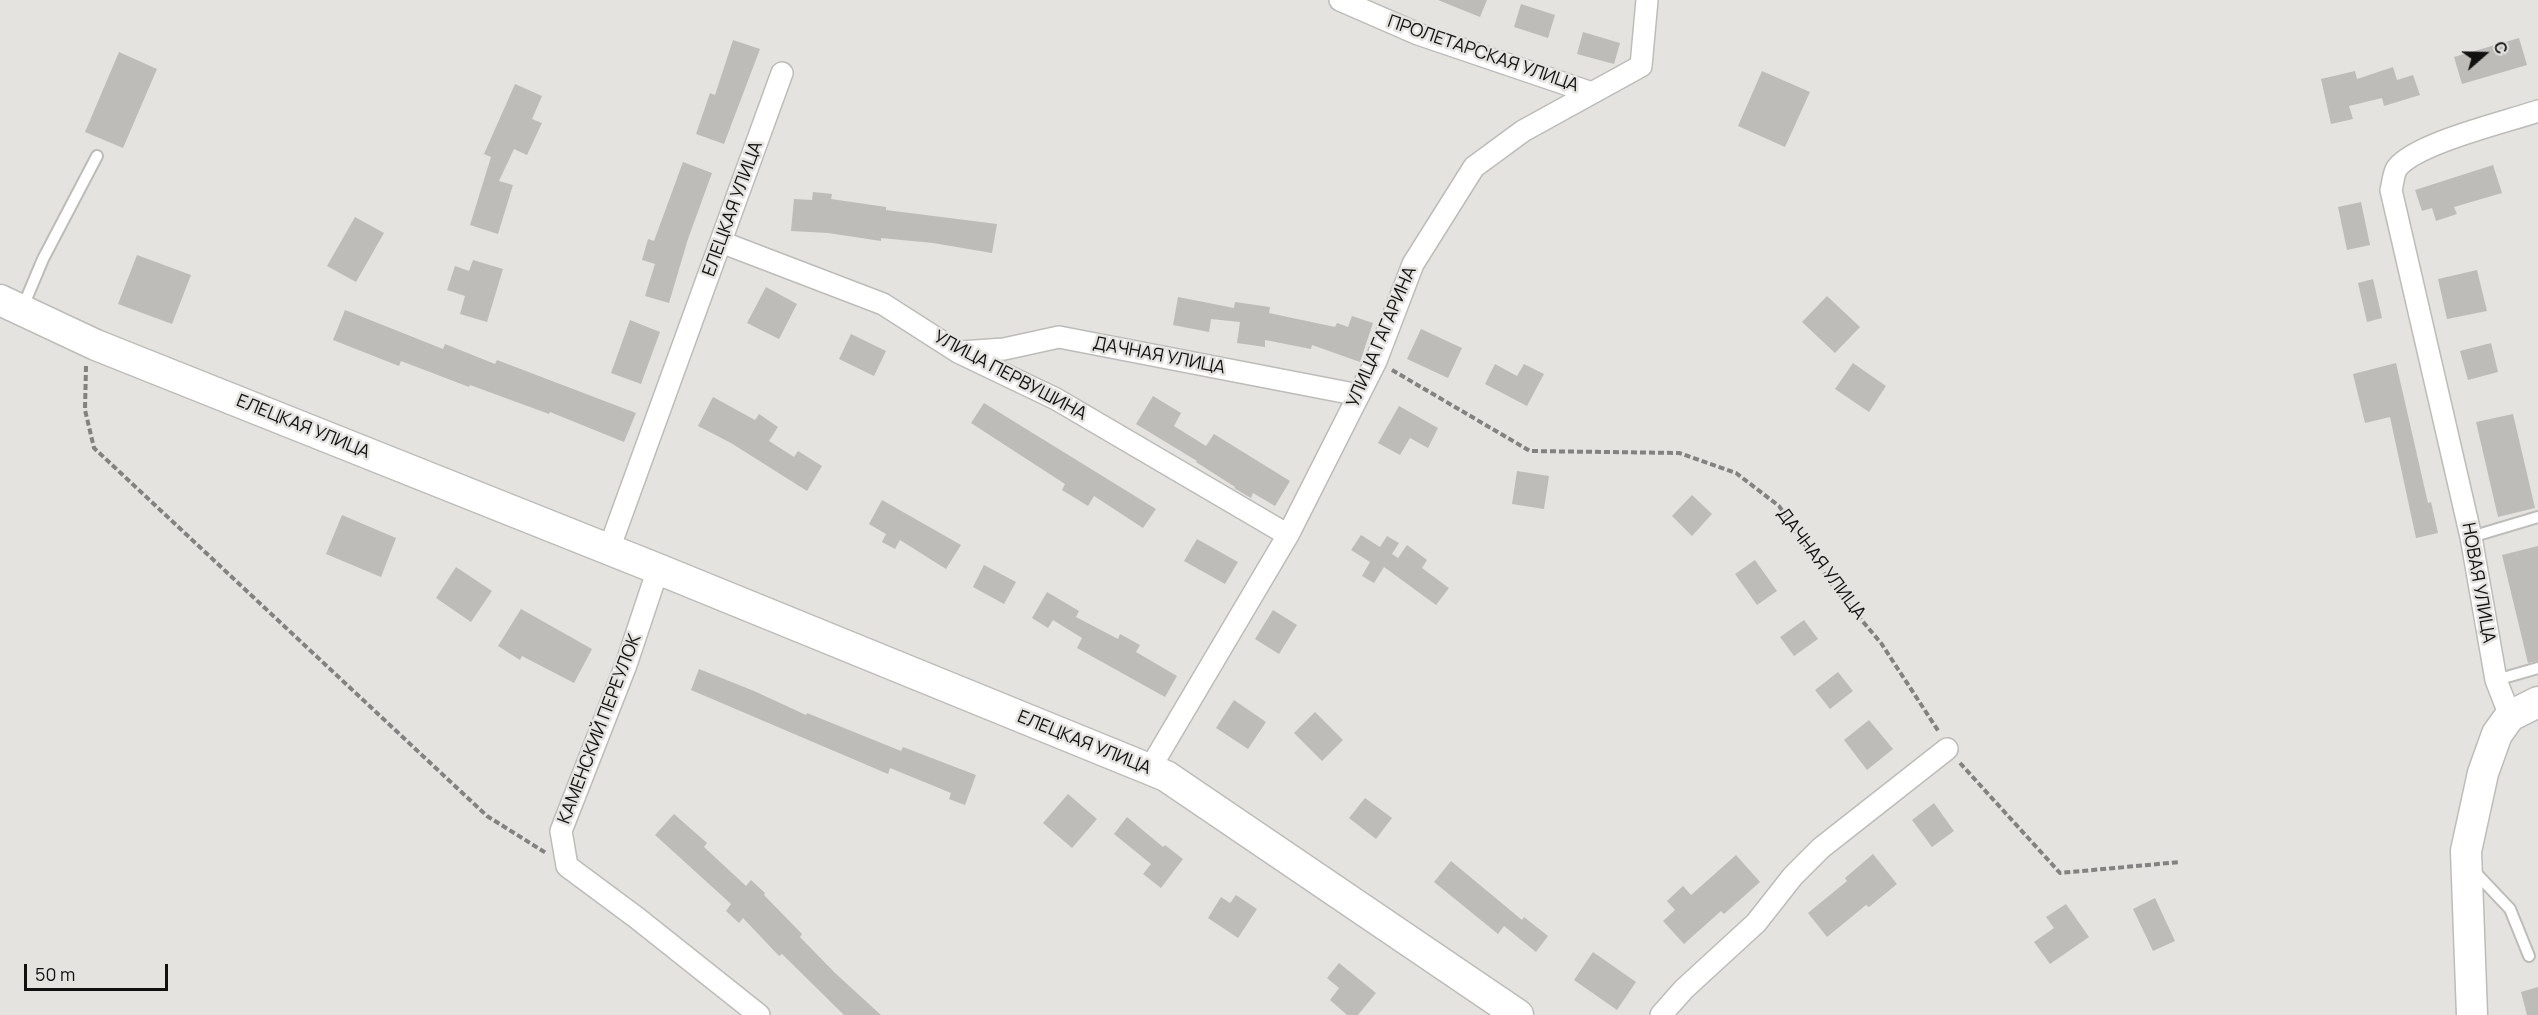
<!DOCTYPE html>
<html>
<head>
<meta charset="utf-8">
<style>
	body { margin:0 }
	#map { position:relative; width:2538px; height:1015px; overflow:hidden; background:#e4e3e0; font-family:Manrope,sans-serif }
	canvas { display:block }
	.north { position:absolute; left:2454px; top:24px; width:60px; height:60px; -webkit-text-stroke:4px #e4e3e0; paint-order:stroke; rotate:70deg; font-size:16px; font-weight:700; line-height:24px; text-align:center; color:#111110 }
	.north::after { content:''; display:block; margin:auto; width:21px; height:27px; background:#111110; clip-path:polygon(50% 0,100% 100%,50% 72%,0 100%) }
	.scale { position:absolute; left:24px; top:964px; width:144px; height:27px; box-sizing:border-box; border:3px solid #111110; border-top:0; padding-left:8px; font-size:18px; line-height:21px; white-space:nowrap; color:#111110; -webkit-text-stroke:4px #e4e3e0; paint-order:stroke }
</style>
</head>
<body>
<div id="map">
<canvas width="2538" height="1015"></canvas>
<div class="north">С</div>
<div class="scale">50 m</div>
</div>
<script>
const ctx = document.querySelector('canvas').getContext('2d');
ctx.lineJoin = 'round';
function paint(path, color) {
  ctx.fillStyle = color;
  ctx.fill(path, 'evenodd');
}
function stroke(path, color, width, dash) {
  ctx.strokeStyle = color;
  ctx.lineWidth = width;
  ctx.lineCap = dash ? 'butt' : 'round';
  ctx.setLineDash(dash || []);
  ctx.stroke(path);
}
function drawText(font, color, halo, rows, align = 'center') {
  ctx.font = font + ' Manrope,sans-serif';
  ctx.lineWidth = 5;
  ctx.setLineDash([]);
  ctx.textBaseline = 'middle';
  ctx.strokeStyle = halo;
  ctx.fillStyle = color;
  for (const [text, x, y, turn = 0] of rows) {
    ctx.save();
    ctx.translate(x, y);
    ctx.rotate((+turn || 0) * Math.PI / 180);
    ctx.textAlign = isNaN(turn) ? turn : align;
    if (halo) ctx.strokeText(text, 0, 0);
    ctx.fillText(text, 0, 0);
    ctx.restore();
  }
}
const building = new Path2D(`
	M1438,0h49l-7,17z
	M1521,4l34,11 -7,23 -34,-11z
	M1583,32l37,11 -6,21 -37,-10z
	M2519,38l8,27 -65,19 -8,-27z
	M733,40l27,9 -36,95 -28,-10 14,-41 5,2z
	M119,52l38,17 -34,79 -38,-16z
	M2393,67l4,13 16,-5 7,20 -36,11 -2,-8 -33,8 4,13 -22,5 -10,-45 34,-8 2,8z
	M1762,71l48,21 -25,55 -47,-21z
	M515,84l27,12 -10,23 10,4 -15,32 -13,-6 -15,32 14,4 -15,49 -28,-9 21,-68 -7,-3z
	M683,162l29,11 -24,66 -19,64 -24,-7 10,-32 -13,-4 6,-21 6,2z
	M2493,165l9,28 -48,14 3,7 -21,7 -4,-13 -10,3 -7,-21z
	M813,192l19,2 -1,5 55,8v3l111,14 -5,29 -59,-10 -52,-5v3l-53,-8 -37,-2 3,-32 18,1z
	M2361,202l9,43 -23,5 -9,-43z
	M355,217l29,16 -28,49 -29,-16z
	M137,255l54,20 -19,49 -54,-20z
	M473,260l30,9 -16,53 -27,-8 5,-18 -18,-6 8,-24 14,5z
	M2477,270l10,41 -40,8 -9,-40z
	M2373,279l9,39 -15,4 -9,-39z
	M766,287l31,17 -18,35 -32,-16z
	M1827,296l33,31 -25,26 -33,-31z
	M1178,297l56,11 1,-6 35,5 -1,6 66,14 2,-4 11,4 4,-11 21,7 -13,39 -48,-17 -1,4 -46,-9v7l-28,-4 3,-21 -29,-3 -2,13 -36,-7z
	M345,310l98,39 2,-5 50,20 2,-4 139,53 -12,29 -74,-30 -1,2 -79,-29 -1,2 -68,-26 -2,5 -66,-26z
	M630,320l30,12 -19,52 -30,-11z
	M1421,329l41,19 -14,30 -41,-19z
	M851,334l35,17 -12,25 -35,-17z
	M2491,343l7,29 -30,8 -8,-29z
	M1853,363l33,23 -17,26 -34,-23z
	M2396,363l32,140 3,-1 7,31 -22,5 -26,-121 -25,6 -12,-49z
	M1495,364l22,12 7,-12 20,10 -17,32 -42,-22z
	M1153,396l28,17 -7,13 32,20 8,-12 76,47 -15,25 -22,-13 -2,5 -17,-10 1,-1 -39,-25 1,-1 -61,-37z
	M713,397l42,23 4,-6 19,13 -9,14 25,16 4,-6 24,15 -15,25 -76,-48 -33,-17z
	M984,403l172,106 -13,19 -49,-32 -6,10 -26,-16 3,-6 -94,-61z
	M1399,406l39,22 -10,20 -18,-10 -10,17 -22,-12z
	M2513,414l22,94 -37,9 -22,-95z
	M1517,471l32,5 -5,33 -32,-5z
	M1692,495l20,19 -20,22 -20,-20z
	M882,500l79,45 -15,24 -46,-29 -5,9 -13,-7 4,-8 -17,-10z
	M342,515l54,23 -15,39 -55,-23z
	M1361,535l19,12 7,-11 12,7 -7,11 6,4 9,-13 20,15 -5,8 27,20 -13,17 -52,-38 -10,16 -12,-7 8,-14 -19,-12z
	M1197,539l41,23 -13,22 -41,-23z
	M2538,546v115l-10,2 -26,-108z
	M1755,560l22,31 -20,14 -22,-31z
	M984,565l32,17 -12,22 -31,-17z
	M456,567l36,24 -21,31 -35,-24z
	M1047,592l32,19 -3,6 42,22 2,-5 20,11 -4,7 41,24 -12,21 -88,-49 5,-10 -29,-18 -5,8 -16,-10z
	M521,609l71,40 -18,34 -52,-27 -2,4 -22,-14z
	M1273,610l24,15 -18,29 -24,-15z
	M1804,620l14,19 -24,17 -14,-19z
	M699,669l55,22 52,24 1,-2 94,38 2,-4 73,28 -11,30 -16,-6 2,-6 -61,-25 -2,6 -197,-84z
	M1838,672l15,19 -23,18 -15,-19z
	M1234,700l32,22 -18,27 -32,-21z
	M1315,712l28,28 -21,21 -28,-28z
	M1869,720l24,29 -26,21 -23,-30z
	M1068,794l29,25 -25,29 -29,-25z
	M1365,798l27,20 -16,21 -27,-21z
	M1934,803l20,28 -22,16 -20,-27z
	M674,814l33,29 -3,4 42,39 5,-6 14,13 -1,2 38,39 -2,3 35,36 46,42h-37l-62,-61 -3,2 -36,-38 -4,5 -13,-12 5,-7 -76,-69z
	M1127,817l36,30 2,-2 18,14 -22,29 -18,-14 8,-10 -37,-30z
	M1873,854l24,30 -28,23 -3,-2 -39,32 -19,-24 39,-32 -2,-3z
	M1736,855l24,27 -36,32 -3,-3 -37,33 -21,-23 12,-11 -8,-9 16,-15 8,9z
	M1451,861l71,59 2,-3 24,19 -12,16 -32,-26 -6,8 -64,-52z
	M1236,895l21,14 -19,29 -30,-20 13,-21 9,6z
	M2155,898l20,43 -22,10 -20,-42z
	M2066,904l23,33 -39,27 -16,-22 20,-14 -8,-11z
	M1593,952l43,30 -19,28 -43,-30z
	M1339,963l37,30 -18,22h-11l-17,-15 9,-12 -12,-10z
	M2538,987v28h-11l-6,-23z`);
const path = new Path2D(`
	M86,366l-1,44 9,38 393,368 59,37
	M1392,370l138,81 149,2 57,20 43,33 53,79 49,58 58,89
	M1960,763l100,110 120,-11`);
const lane = new Path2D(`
	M22,309l21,-50 54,-103
	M2471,537l67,-20
	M2496,680l42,-12
	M2473,870l37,39 19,47`);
const street = new Path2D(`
	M1340,0l78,34 174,59
	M721,242l162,62 75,48 98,47 232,136
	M961,352l43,-3 55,-12 300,58
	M609,549l173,-476
	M658,569l-32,96 -65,166 6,35 70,52 122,97
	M2510,716l-14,-36 -25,-143 -80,-347c2,-6 2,-16 6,-22 19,-25 109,-46 141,-57
	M1149,770l139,-235 88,-174 37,-97 61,-97 49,-36 118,-65 6,-66
	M1661,1015l23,-26 72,-66 37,-47 28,-28 126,-99`);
const secondary = new Path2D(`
	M0,300l96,45 562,224 508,207 352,239
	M2472,1015l-6,-164 17,-78 14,-39 13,-18 28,-14`);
const streetNames = [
	["ПРОЛЕТАРСКАЯ УЛИЦА",1483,54,19],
	["ЕЛЕЦКАЯ УЛИЦА",733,209,-70],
	["УЛИЦА ГАГАРИНА",1382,337,-67],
	["ДАЧНАЯ УЛИЦА",1159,356,11],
	["УЛИЦА ПЕРВУШИНА",1010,376,28],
	["ЕЛЕЦКАЯ УЛИЦА",303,427,22],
	["ДАЧНАЯ УЛИЦА",1821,564,53],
	["НОВАЯ УЛИЦА",2478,583,80],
	["КАМЕНСКИЙ ПЕРЕУЛОК",600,729,-69],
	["ЕЛЕЦКАЯ УЛИЦА",1084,743,22]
];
paint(building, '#bdbcb9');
stroke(lane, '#bcbcb9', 14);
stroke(street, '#bcbcb9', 24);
stroke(secondary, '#bcbcb9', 33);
stroke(path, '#838280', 4, [6, 3]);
stroke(lane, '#fff', 10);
stroke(street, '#fff', 21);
stroke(secondary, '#fff', 30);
drawText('18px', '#111110', '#e4e3e0', streetNames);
</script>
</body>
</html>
